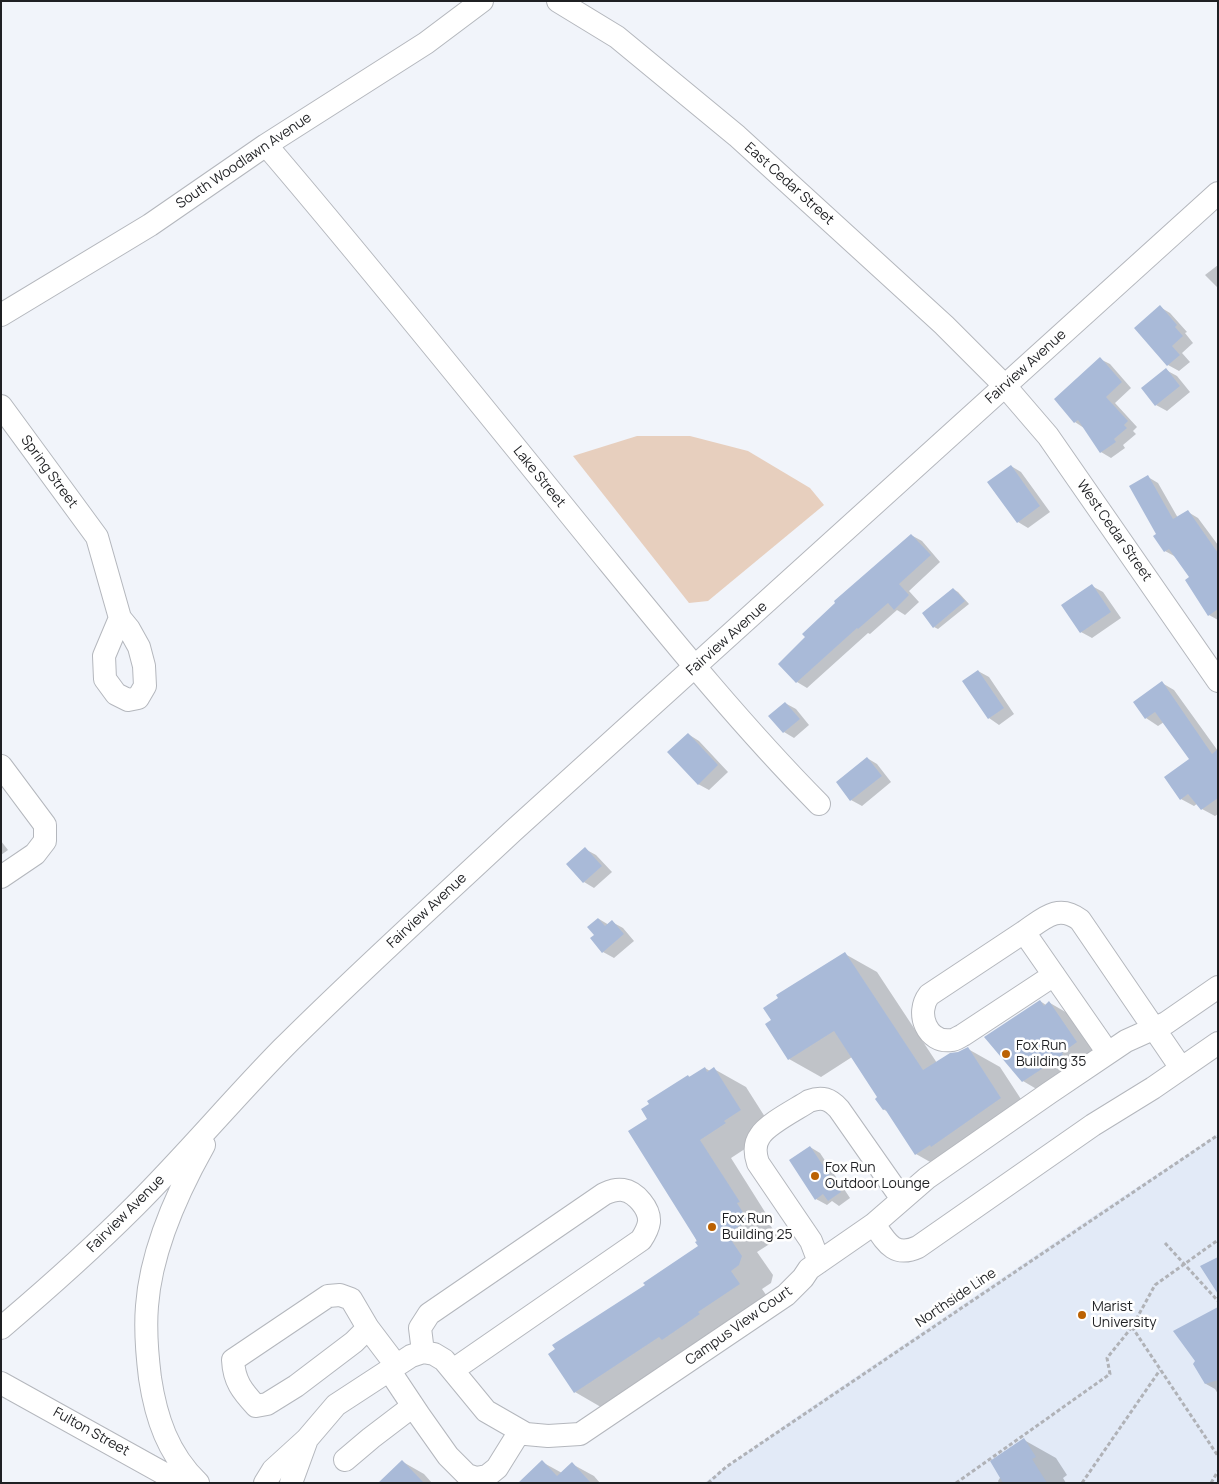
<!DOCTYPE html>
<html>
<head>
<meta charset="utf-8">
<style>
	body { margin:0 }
	#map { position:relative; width:1219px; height:1484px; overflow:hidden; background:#f1f4fa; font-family:Manrope,sans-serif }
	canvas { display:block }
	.frame { position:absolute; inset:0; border:2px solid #1f2023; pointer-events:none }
</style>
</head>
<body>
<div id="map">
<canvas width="1219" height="1484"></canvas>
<div class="frame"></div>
</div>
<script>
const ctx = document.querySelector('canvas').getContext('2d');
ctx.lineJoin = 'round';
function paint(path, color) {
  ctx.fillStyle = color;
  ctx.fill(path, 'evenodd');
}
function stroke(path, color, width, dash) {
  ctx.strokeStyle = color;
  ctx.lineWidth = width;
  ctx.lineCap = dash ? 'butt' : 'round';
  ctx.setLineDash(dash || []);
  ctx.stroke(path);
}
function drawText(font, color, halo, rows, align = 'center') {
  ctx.font = font + ' Manrope,sans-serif';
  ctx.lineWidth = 5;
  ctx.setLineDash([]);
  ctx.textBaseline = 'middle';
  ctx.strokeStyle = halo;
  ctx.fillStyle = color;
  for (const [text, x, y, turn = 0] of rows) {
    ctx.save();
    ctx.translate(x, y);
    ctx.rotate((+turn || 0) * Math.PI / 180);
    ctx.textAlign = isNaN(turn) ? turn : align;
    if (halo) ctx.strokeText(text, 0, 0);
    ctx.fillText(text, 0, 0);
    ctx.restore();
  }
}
const built = new Path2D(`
	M1218,1134v349h-514l88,-63 309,-209z`);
const green = new Path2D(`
	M637,436h53l58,15 62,37 14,17 -116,96 -19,2 -116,-147z`);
const shadow = new Path2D(`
	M1218,265v23l-13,-13z
	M1160,307l10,6 17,19 -2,1 8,10 -11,10 8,9 -11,9 -11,-6 -32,-37z
	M1100,359l10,5 21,24 -16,15 22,24 -4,4 3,3 -13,11 2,3 -14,10 -10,-6 -17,-24 -9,-6z
	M1166,370l11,6 13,16 -23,19 -11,-6z
	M1011,466l10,6 29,40 -22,16 -10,-6z
	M1148,477l10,6 20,35 10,-6 10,6 20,27v75l-9,-5 -18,-38 -15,-20 -11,-6 -10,-15 2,-2z
	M911,535l11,6 18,21 -31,29 10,11 -14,13 -8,-5 -27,24 -2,-1 -61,55 -10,-6 -18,-18z
	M1092,586l11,6 18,26 -29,20 -11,-6 -18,-26z
	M953,589l5,3 11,12 -31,25 -4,-2z
	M978,671l11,6 25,37 -15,11 -10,-7z
	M1162,683l12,7 44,61v63l-3,2 -13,-7 -4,-6 -4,3 -13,-7 9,-40 -26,-37 -6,4 -12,-8z
	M785,703l11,6 13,16 -15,13 -10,-6z
	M688,734l11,7 29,31 -19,18 -11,-6z
	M867,758l10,6 14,18 -29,24 -11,-6z
	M1,841l7,9 -7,5z
	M585,849l11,6 16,17 -18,16 -10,-6z
	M599,919l10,6 3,-3 11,6 11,13 -20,17 -11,-6 -7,-17z
	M845,954l32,18 60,91 31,-14 32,18 32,49 -84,56 -32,-18 -28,-42 -5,-3 -4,-11 -27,-41 -31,20 -32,-18z
	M1040,1001l6,4 4,-2 31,18 27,40 -53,39 -32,-19z
	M705,1068l5,3 4,-2 32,18 26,41 -15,13 -26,17 39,62 -2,2 11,16 -22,14 16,23 -2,8 -9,6 9,13 -165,108 -31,-18 72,-107 52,-38 -50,-128 39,-43 2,1z
	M810,1147l10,6 30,45 -11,8 -7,-5 -5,4 -11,-6z
	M1218,1313v81l-3,-5 -9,-5z
	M1024,1440l32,18 11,17 -4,3 3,5h-67l-1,-2z
	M403,1462l21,12 8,9h-52z
	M542,1462l20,11 10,-9 22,12 6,7h-80z`);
const building = new Path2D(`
	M1160,305l17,20 -2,2 8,9 -11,10 8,9 -13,11 -33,-38z
	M1100,357l22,25 -16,15 22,24 -4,4 3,3 -13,11 2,3 -16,11 -22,-33 -4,3 -20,-24z
	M1166,368l14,18 -25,20 -14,-18z
	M1011,465l29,41 -23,17 -30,-41z
	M1148,475l25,44 15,-9 30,43v56l-10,7 -23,-36 4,-3 -20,-28 -5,3 -11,-16 3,-2 -27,-48z
	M911,534l20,21 -32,29 10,11 -15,15 -6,-7 -30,26 -1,-1 -61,55 -18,-19 27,-27 -3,-3 33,-31 -1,-2z
	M1092,584l19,28 -31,21 -19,-28z
	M953,588l12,13 -32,27 -11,-15z
	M978,670l26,38 -16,11 -26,-38z
	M1162,681l50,73 6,-5v49l-17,12 -13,-16 -8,6 -16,-23 25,-18 -34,-47 -10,7 -12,-17z
	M785,702l15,17 -17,14 -15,-17z
	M688,733l30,32 -20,20 -31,-33z
	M867,757l15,19 -32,25 -14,-19z
	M585,847l17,19 -19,17 -17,-19z
	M598,918l7,8 7,-6 12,14 -22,19 -12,-15 4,-3 -7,-8z
	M845,952l78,118 27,-17 8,-1 10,-5 33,51 -70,49 -1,-2 -15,10 -30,-46 -2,1 -8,-11 2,-2 -43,-66 -46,29 -23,-36 6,-4 -8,-12 15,-10 -2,-3z
	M1040,1000l4,6 5,-5 28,41 -15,11 1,2 -41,27 -38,-45z
	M705,1067l2,5 7,-5 27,43 -17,11 2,2 -26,17 40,62 -3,1 11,17 -21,14 15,22 -3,9 -8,6 9,13 -42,28 2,2 -38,26 -3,-3 -85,56 -26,-39 7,-5 -3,-4 93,-60 -2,-2 55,-37 -3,-4 2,-1 -69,-110 19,-12 -6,-10 8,-5 -2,-3 41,-26 1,2z
	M810,1146l31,46 -13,9 -5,-7 -8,6 -26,-40z
	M1218,1257v37l-18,-28z
	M1218,1307v73l-13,4 -12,-20 2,-3 -22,-30z
	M1024,1438l12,19 -4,2 15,24h-44l-13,-22z
	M402,1460l22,23h-46z
	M542,1460l15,16 15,-14 19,21h-73z`);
const path = new Path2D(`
	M1165,1243l53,58
	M1132,1327l86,129
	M708,1483l18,-16 492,-332
	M956,1483l154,-109 -3,-16 25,-31 23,-42 63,-45
	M1082,1483l78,-113
	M1211,1483l7,-12`);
const minor = new Path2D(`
	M558,1l59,36 120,99 207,189 61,61 43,50 170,245
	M266,145c113,132 222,269 332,404 71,87 142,175 221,255
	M1,315l149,-90 116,-80 160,-102 56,-42
	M1,406l96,131 23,81 -16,38 1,23 11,15 12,6 10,-2 7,-12 -1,-20 -5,-19 -10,-18 -9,-11
	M1,766l44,59v16l-10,13 -34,23
	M1024,932l-95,63c-14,18 -2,49 23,45 3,0 7,-3 11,-5l91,-60
	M1108,1053l-84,-121c19,-13 34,-29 56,-12l101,148
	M874,1224c12,18 20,34 44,23l175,-122 60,-37 65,-45
	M819,1262l-8,-21 -53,-78c-3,-9 -4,-19 2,-27 7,-12 37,-27 49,-35 13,-5 21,-2 30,8l63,90
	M1,1328c46,-39 91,-79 134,-122 51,-51 97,-106 147,-157 75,-75 154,-146 231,-218l705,-638
	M368,1328l-14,14 -58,44 -29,18 -11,2c-14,-15 -22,-25 -23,-46l95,-64 12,-1 11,4 17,29 28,37
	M423,1352l-3,-24 9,-14 175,-120c7,-3 12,-5 19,-4 13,2 27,19 26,32 -1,7 -4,12 -8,18l-188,130
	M389,1370l30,45 29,41 19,19 9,3 11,-2 10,-8 23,-37
	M1,1383l180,100
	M345,1460l26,-22 42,-32
	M198,1483c-30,-29 -42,-65 -48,-105 -3,-24 -5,-48 -3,-72 4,-56 30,-113 57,-161
	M265,1483l8,-13 34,-31 29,-34 75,-49 12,-4 11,2 10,6 42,51 40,23 22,2 32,-2 206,-139 17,-17 6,-9 65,-45 53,-46 122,-85 77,-52 40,-18 52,-36
	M291,1483l15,-41`);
const markers = [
	[1006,1054,5,"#bb6102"],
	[815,1176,5,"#bb6102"],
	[712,1227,5,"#bb6102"],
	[1082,1315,5,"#bb6102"]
];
const streetNames = [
	["South Woodlawn Avenue",244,161,-34],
	["East Cedar Street",789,184,42],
	["Fairview Avenue",1026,367,-42],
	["Spring Street",49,472,54],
	["Lake Street",539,477,51],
	["West Cedar Street",1114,531,55],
	["Fairview Avenue",727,639,-42],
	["Fairview Avenue",427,911,-43],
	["Fairview Avenue",126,1214,-45],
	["Northside Line",956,1298,-34],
	["Campus View Court",739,1326,-35],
	["Fulton Street",91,1432,29]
];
const poiNames = [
	["Fox Run",1016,1046],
	["Building 35",1016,1062],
	["Fox Run",825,1168],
	["Outdoor Lounge",825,1184],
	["Fox Run",722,1219],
	["Building 25",722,1235],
	["Marist",1092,1307],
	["University",1092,1323]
];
paint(built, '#e2eaf7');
paint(green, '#e7cfbe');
paint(shadow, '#0003');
paint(building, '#a9bad8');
stroke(minor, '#b4b7bd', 24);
stroke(path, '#b0b2b7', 3, [4, 2.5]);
stroke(minor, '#fff', 22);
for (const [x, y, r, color] of markers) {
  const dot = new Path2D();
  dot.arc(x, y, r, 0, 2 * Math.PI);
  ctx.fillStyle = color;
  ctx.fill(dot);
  stroke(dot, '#fff', 2);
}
drawText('14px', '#1f2023', '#fff', streetNames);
drawText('14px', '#1f2023', '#fff', poiNames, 'left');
</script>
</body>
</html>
